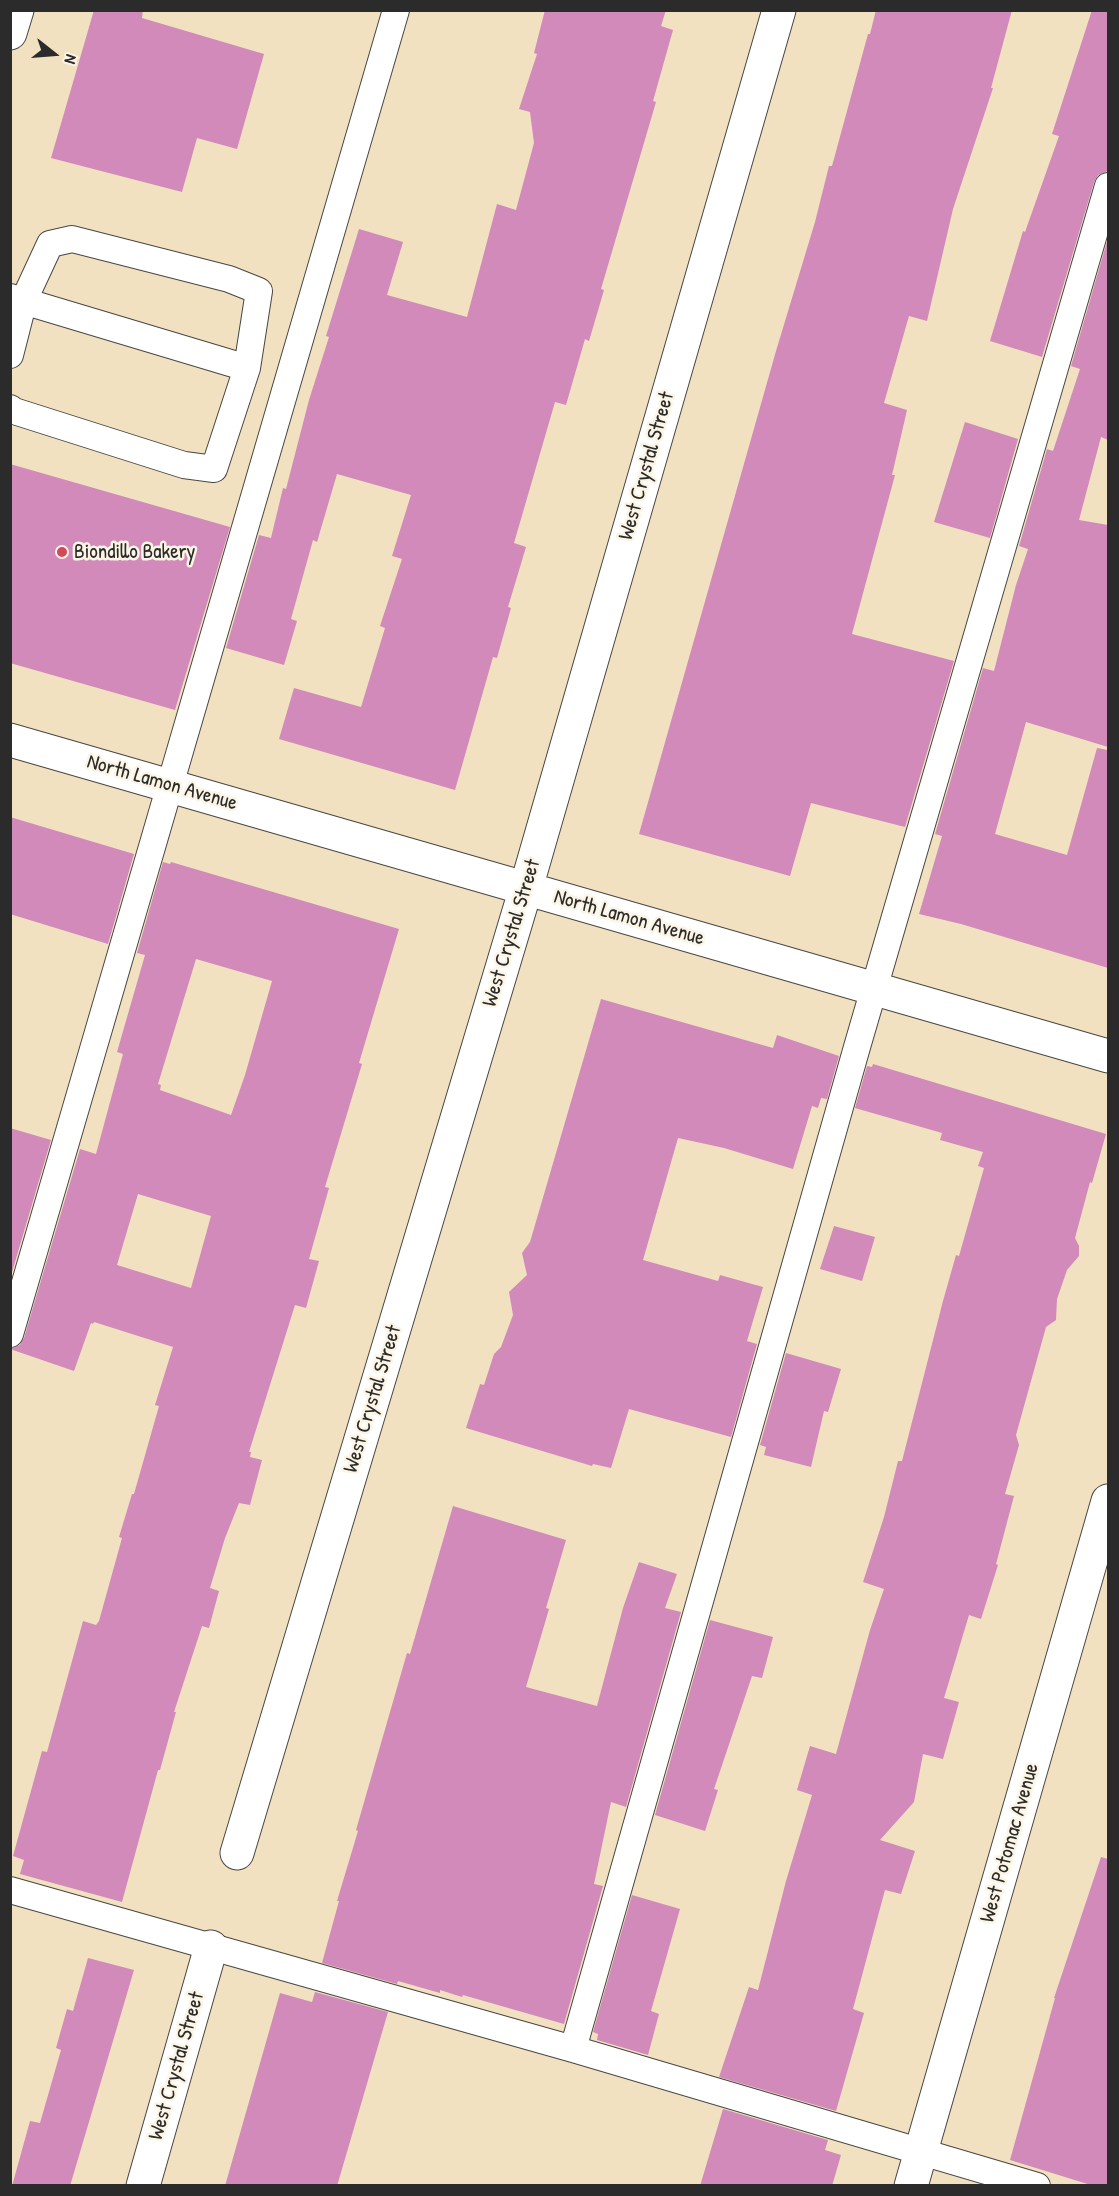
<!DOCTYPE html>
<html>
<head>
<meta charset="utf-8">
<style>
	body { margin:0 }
	#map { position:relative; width:1119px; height:2196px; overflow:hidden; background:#f1e1c1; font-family:"Patrick Hand",sans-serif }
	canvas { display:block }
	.frame { position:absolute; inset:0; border:12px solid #2b2b2b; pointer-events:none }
	.north { position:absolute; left:24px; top:24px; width:60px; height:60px; -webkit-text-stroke:4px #fcf5e5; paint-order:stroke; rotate:107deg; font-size:16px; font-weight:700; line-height:24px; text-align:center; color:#2b2b2b }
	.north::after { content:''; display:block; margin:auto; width:21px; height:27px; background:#2b2b2b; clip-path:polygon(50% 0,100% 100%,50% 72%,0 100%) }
</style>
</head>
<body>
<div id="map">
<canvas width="1119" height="2196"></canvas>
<div class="frame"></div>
<div class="north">N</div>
</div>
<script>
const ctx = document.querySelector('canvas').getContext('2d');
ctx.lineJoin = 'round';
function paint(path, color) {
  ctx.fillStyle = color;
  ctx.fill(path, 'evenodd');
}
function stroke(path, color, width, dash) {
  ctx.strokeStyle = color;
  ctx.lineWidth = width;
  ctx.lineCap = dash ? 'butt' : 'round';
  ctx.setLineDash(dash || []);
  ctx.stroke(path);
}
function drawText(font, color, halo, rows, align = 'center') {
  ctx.font = font + ' "Patrick Hand",sans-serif';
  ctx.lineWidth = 5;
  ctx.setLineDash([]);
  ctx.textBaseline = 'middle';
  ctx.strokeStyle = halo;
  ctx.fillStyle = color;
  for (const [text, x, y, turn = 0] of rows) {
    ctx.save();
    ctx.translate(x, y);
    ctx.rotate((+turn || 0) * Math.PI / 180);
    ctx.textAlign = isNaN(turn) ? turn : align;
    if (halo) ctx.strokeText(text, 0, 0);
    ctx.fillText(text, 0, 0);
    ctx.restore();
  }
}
const building = new Path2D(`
	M94,10h49l-1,8 122,36 -27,95 -40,-11 -15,54 -131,-34z
	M545,10h121l-5,16 12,4 -20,71 3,1 -55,187 3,1 -15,51 -4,-2 -19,66 -11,-3 -41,141 12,4 -18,60 3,1 -14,50 -4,-1 -38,133 -176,-51 15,-51 67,19 24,-79 -5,-2 22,-67 -10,-3 19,-61 -74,-21 -20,68 -4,-2 -22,79 6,2 -13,44 -58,-17 33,-113 12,3 12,-50 3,1 23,-89 20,-63 -3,-1 33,-107 44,13 -16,53 80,22 30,-113 19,6 18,-67 -4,-31 -11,-3 18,-55 -3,-1z
	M876,10h136l-21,78h2l-40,121 -26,112 -18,-5 -25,87 23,7 -15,65h3l-43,159 102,27 -49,166 -94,-24 -21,73 -151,-42 137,-483 39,-129 14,-56h3l36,-132h2z
	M1092,10h16v161l-10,4 -4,7 -52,175 -52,-16 33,-110 2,1 34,-96 -7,-2z
	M1108,238v202l-7,-3 -22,83 29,5v222l-82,-25 -31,112 72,21 30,-107 11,2v218l-147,-44 -42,-10 23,-78 -7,-2 48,-166 11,3 22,-86 12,-36 -9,-3 28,-97 6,2 27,-82 -9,-3z
	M965,422l53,17 -28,99 -56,-16z
	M10,464l220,63 -55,183 -165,-47z
	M10,817l124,37 -26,90 -98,-30z
	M163,862l7,2 1,-2 228,67 -40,134 3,1 -37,123 4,1 -20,71 10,2 -13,47 -11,-3 -46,147h2l-1,5 12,3 -12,45 -11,-2 -14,35 -15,50 9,3 -10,37 -7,-2 -28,86h2l-16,58h-2l-36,132 -102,-28 4,-14 -11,-4 29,-105 5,1 36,-131 13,4 3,-4 23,-83 -3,-1 13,-43h2l25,-88 -4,-1 18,-58 -79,-25 -1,2 -2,-1 -17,48 -64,-22 10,-4 4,-7 56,-189 16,5 27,-100 -6,-2 28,-97 -8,-2zM196,959l76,22 -27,94 -14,40 -71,-25 1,-5 -3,-1zM138,1194l73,22 -20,72 -74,-23z
	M601,999l172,49 4,-13 62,21 -12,43 -6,-1 -3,10 -6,-2 -19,63 -69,-21 -46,-10 -35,122 75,21 2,-6 43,12 -16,54 10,3 -26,93 -102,-28 -18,59 -18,-4 -1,2 -126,-38 14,-44 4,1 10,-31 7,-7 12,-32 -4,-23 18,-17 -5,-22 8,-11z
	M873,1064l233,70 -14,49 -2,-1 -15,56 4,8v10l-12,14 -10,29 -1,21 -10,7 -30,108 3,10 -14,49 9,2 -18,68 2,1 -17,54 -12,-4 -25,83 15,4 -16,57 -20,-5 -9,48 -34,38 35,11 -14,43 -16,-4 -32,119 11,4 -28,98 -117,-34 30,-90 9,3 28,-109 26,-86 -15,-5 13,-44 26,8 34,-124 14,-41 -21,-7 21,-65 14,-56h4l41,-160 13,-46 3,1 25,-88 -6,-2 5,-14 -43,-12 2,-7 -87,-25 12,-42 5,1z
	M10,1128l41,12 -41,139z
	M834,1226l41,11 -13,44 -42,-12z
	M786,1353l55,16 -13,43 -4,-1 -13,56 -47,-12 2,-8 -6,-2z
	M453,1506l113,34 -20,68 3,1 -23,78 71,19 26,-98 16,-46 38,12 -12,34 16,4 -55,195 -15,-5 -17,82 9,2 -39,138 -101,-29 -1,2 -22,-7v3l-42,-12 -1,3 -75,-21 17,-62h-2l21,-70 -2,-1 51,-177 3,1z
	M710,1620l63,17 -11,41 -10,-2 -38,113 4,1 -13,41 -50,-16z
	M1101,1857l7,2v327h-14l-84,-26 45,-162h-1z
	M632,1895l48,14 -29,102 8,3 -11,41 -51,-15 1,-6 -5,-2z
	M88,1958l46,12 -64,216h-58l18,-65 10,2 21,-73 -5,-2 11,-39 6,2z
	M315,1992l73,20 -51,174h-112l55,-193 32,9z
	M723,2109l105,31 -3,10 16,5 -9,31h-132z`);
const service = new Path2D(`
	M10,297l237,71
	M10,355l14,-55 26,-56 22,-5 157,40 30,12 -12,77 -33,101 -30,-4 -170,-54 -4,-3
	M10,1334l386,-1324
	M10,1890l563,159 464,137
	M573,2049l284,-1002 251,-861`);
const minor = new Path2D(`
	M10,740l1098,316
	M237,1853l289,-965 253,-878
	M143,2186l68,-239
	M911,2186l197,-685`);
const secondary = new Path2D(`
	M10,33l7,-23`);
const markers = [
	[62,552,6,"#d1495b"]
];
const streetNames = [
	["West Crystal Street",647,466,-74],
	["North Lamon Avenue",162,783,16],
	["North Lamon Avenue",629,918,16],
	["West Crystal Street",512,933,-73],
	["West Crystal Street",373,1399,-73],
	["West Potomac Avenue",1010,1843,-74],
	["West Crystal Street",177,2066,-74]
];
const poiNames = [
	["Biondillo Bakery",74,552]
];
paint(building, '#d18aba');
stroke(service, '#494642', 28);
stroke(minor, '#494642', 35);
stroke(secondary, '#494642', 35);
stroke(service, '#fff', 26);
stroke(minor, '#fff', 33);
stroke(secondary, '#fff', 33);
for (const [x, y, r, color] of markers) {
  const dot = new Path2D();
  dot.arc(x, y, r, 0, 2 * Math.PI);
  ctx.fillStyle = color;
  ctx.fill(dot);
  stroke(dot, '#fcf5e5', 2);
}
drawText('21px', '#2b2b2b', '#fcf5e5', streetNames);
drawText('21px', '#2b2b2b', '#fcf5e5', poiNames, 'left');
</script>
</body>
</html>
